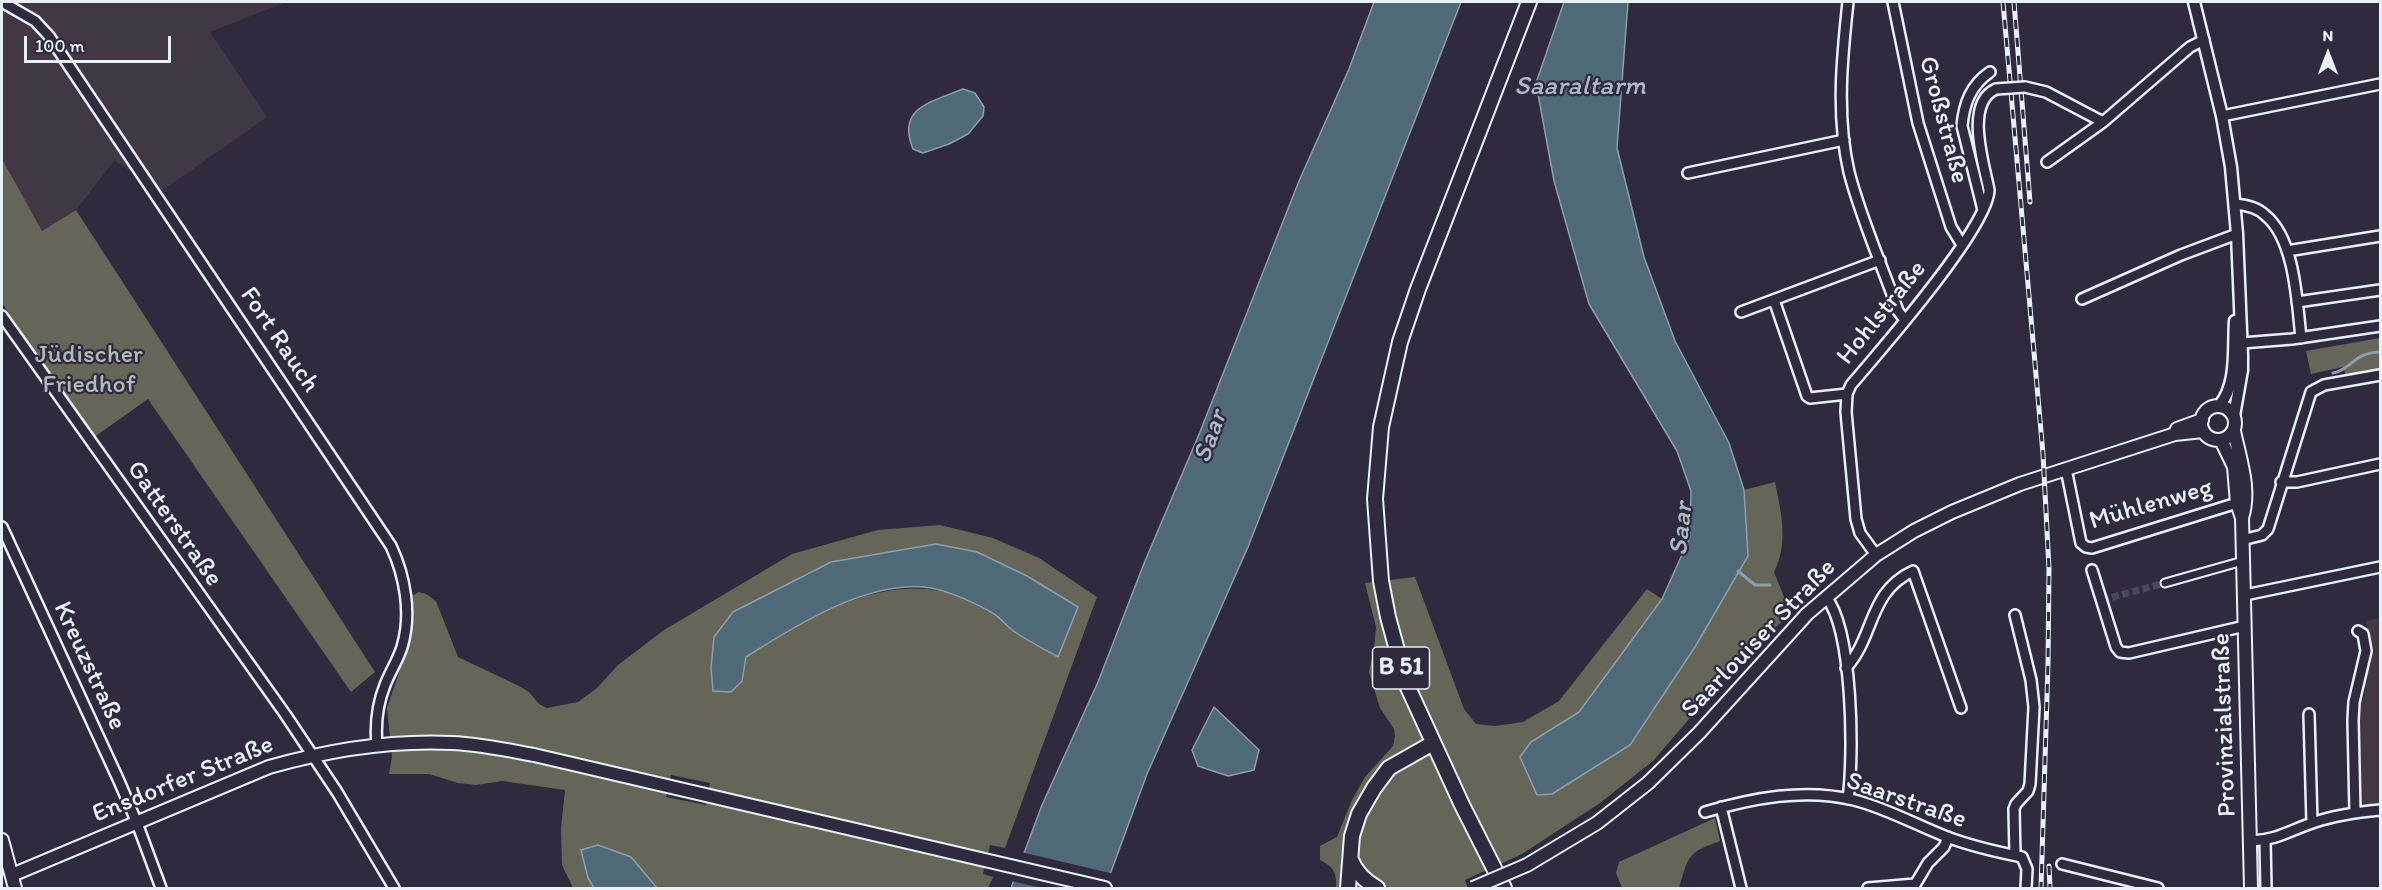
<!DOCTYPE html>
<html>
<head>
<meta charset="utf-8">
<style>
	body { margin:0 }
	#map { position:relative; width:2382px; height:890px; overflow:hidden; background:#2f2a3d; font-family:Itim,sans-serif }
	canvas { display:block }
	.frame { position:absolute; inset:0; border:3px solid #e8f1f8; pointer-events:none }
	.north { position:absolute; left:2298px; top:24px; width:60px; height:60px; -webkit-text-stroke:4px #2f2a3d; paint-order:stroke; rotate:0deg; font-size:16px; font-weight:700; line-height:24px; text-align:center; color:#e8f1f8 }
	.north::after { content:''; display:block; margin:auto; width:21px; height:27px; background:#e8f1f8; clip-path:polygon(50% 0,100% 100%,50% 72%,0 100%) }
	.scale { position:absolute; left:24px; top:36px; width:147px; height:27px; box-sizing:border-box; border:3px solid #e8f1f8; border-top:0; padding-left:8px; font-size:18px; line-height:21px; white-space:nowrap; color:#e8f1f8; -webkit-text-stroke:4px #2f2a3d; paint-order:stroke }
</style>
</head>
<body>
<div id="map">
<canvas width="2382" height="890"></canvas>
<div class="frame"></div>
<div class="north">N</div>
<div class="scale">100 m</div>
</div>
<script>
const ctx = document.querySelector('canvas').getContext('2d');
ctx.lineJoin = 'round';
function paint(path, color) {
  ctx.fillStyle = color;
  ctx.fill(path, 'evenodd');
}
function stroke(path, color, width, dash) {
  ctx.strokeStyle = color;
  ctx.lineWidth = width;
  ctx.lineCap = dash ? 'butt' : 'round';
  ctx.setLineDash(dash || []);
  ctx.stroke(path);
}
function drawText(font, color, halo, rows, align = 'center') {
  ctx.font = font + ' Itim,sans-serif';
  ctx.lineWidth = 4.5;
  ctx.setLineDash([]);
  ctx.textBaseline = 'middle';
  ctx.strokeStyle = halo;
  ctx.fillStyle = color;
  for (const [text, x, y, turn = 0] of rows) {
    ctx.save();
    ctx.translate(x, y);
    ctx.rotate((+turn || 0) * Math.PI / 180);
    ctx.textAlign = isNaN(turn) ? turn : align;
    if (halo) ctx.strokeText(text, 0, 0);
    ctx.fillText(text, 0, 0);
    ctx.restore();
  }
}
const built = new Path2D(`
	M2,2h284l-76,30 57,85 -104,73 -49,-29 -38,49 -34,21 -40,-68z
	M2380,618v186l-20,2 -2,-92 2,-13 5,-6 2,-39 3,-2 -4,-33z`);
const green = new Path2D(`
	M2,159l40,72 34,-21 299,462 -24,20 -203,-293 -55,39 -91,-135z
	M2380,338v32l-34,6 -3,-9 -32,7 -5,-23z
	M1775,482c6,30 14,61 -1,90l16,40 -6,8 -56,46 -14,24 -61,71 -53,42 -78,51 -57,26 3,8h-132c1,-15 -2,-21 -16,-28v-14l17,-9 15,-37 13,-23 28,-31 2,-10 -1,-7 -14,-21 -11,-36 5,-23 2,-22 -11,-44 50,-6 49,132 12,15 19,2 28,-4 36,-21 88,-112 15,10 -83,113 -48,30 21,52 78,-49 65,-98 53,-90 -4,-67z
	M940,525l53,13 46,20 58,39 -92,251 -15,-3 -7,29 10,3 -5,11h-331l-26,-31 -43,21 6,10h-21l-11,-23 -1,-37 4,-38 -63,-9 -26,4 -18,-2 -29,-9h-40l3,-17 -5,-49 21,-62 5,-33 -1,-17 7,-4 7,2 10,7 22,56 61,29 10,6 10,12 8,4 31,-6 19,-14 21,-23 46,-35 128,-76 86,-24zM936,544l41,8 50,24 51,32 -64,23c-89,-83 -182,-28 -269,26l34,-67 26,-16 26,-12zM671,775l39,8 -4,22 -40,-8z
	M1715,818l5,23c-33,12 -31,14 -41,47h-57l-6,-15 3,-11z`);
const water = new Path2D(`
	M1374,2h87l-213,545 -101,227 -42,114h-94l31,-83 56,-123 47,-121 55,-129 99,-251 50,-112z
	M1564,2h64l-11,146 27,109 31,84 54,102 15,47 4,66 -53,91 -65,98 -78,49 -15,1 -17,-38 11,-15 48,-30 83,-113 28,-62 1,-46 -14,-40 -88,-147 -35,-123 -18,-98z
	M963,89l12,4 9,14 -1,9 -15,18 -19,10 -26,9 -10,-4c-17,-42 19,-47 50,-60z
	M936,544l41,8 50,24 51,31 -20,50c-14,-8 -30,-16 -43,-25 -8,-5 -13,-13 -21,-18 -16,-10 -45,-23 -63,-26 -62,-9 -135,37 -185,69l-4,24 -11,11 -18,-1 -2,-23 3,-31 19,-25 98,-50z
	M1214,707l45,43 -5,20 -26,6 -30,-10 -6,-16z
	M598,845l33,12 26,31h-63l-6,-10 -7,-28z`);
const pier = new Path2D(`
	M1021,852l93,22 -6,14h-66l-31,-7z`);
const stream = new Path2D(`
	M2333,373c20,-4 19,-20 47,-21
	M1738,571l17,14h15`);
const pedestrianTunnel = new Path2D(`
	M2102,600l63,-17`);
const pedestrian = new Path2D(`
	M2165,583l78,-22`);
const minor = new Path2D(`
	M2,2l33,19 14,15 342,510c14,30 21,68 11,101 -4,13 -12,25 -17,38 -8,20 -10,39 -8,60
	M1848,2c-6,55 -12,114 1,170 12,47 33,93 49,139l7,9
	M1893,2l25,121 33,104 11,18
	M2025,87l21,5 57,30
	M2222,116l158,-32
	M2047,162l56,-40 87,-75 14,-7
	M1688,173l156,-33
	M2235,204c11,1 22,3 30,11 30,24 32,87 36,123
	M1983,210l-21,-84c2,-23 9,-41 28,-54
	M2287,251l93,-15
	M2082,299l99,-44 56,-21
	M1774,300l33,96 3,2 37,-4
	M2297,302l83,-12
	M1741,312l139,-52
	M2,316l283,398 52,78 57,96
	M2242,343l50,-4 88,-13
	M2066,469l15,74 5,4 6,1 145,-45
	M2281,482h16l83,-18
	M2,527l117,254 18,42 24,65
	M2242,540l20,-5 6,-6 43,-137 13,-7 56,-10
	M1876,555l-16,-22 -4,-14 -10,-107 1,-18 4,-9c29,-34 137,-157 138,-195 -5,-26 -25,-87 7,-101
	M2092,570l24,77 4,5 9,1 116,-27
	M2245,595l135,-28
	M1826,597c27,33 28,159 22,202
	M2015,615l16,65 3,27 -4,77 -2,7 -12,13 -2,5 1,46
	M1846,668c29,-32 22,-76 67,-97l48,137
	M2309,714l3,109
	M1721,807l20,81
	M1705,812c48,-14 99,-24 149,-12 32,8 62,25 93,37 24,9 50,15 75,20l5,12 -1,19
	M2355,813l-2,-93 1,-18 12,-51 -3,-17 -5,-3
	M2265,840l1,48
	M2251,841c27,-1 39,-11 64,-19 21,-7 43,-10 65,-12
	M2062,864l96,24
	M1868,888l47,-4
	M1913,888l15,-25 16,-16 4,-10`);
const tertiary = new Path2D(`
	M2194,2l28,114 9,51 6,67 5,121v15l-8,46
	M2219,406c19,-22 14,-57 16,-85`);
const secondary = new Path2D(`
	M2201 423a17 17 0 1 1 34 0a17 17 0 1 1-34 0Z
	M2234,431c6,29 17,58 8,87
	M2175,434l2,-5 25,-9
	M2221,440l13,27 3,36 5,15 9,370
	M2,840l13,48
	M1527,865l70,-42 51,-40 51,-50 108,-119 69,-59 38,-24 38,-19 68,-28 155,-50 28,-3
	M12,875l257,-108c60,-17 121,-27 183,-24 27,1 55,7 82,12l571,133`);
const primary = new Path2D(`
	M1351,860c5,13 14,21 26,28
	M1348,888l4,-52 7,-22 15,-26 15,-20 44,-25
	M1504,888l-42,-83 -56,-122 -18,-66 -7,-36 -6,-82 6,-72 19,-85 18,-53 111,-287`);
const rail = new Path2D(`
	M2003,2l40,452 6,115 -1,95 -7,224
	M2014,2l16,200
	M2049,866l1,22`);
const minorBridge = new Path2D(`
	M1996,89l29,-2`);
const secondaryBridge = new Path2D(`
	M1473,888l54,-23`);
const shields = [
	[1401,668,57]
];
const shieldNames = [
	["B 51",1401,668]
];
const streetNames = [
	["Großstraße",1943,120,75],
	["Hohlstraße",1882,313,-51],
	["Fort Rauch",279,340,56],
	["Mühlenweg",2151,505,-16],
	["Gatterstraße",174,524,55],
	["Saarlouiser Straße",1759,639,-46],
	["Kreuzstraße",89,666,65],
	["Provinzialstraße",2225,725,-92],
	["Ensdorfer Straße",183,780,-22],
	["Saarstraße",1906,801,19]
];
const parkNames = [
	["Jüdischer",89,355],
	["Friedhof",89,385]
];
const waterNames = [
	["Saaraltarm",1580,87],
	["Saar",1211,437,-70],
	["Saar",1682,529,-84]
];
paint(built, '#413745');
paint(green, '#656658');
paint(water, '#506979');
stroke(water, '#8d9fac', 1.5);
paint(pier, '#2f2a3d');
stroke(stream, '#8d9fac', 3);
stroke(pedestrianTunnel, '#4b4859', 7, [7, 3.5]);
stroke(pedestrian, '#e8f1f8', 11);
stroke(minor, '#e8f1f8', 14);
stroke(tertiary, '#e8f1f8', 15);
stroke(secondary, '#e8f1f8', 16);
stroke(primary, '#e8f1f8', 18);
stroke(pedestrian, '#2f2a3d', 7);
stroke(minor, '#2f2a3d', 9);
stroke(tertiary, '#2f2a3d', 10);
stroke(secondary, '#2f2a3d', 12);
stroke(primary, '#2f2a3d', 14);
stroke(rail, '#e8f1f8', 5);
stroke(rail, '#2f2a3d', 3, [9]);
stroke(minorBridge, '#e8f1f8', 14, []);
stroke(secondaryBridge, '#e8f1f8', 16, []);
stroke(minorBridge, '#2f2a3d', 9);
stroke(secondaryBridge, '#2f2a3d', 12);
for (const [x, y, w] of shields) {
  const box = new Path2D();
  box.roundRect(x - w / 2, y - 21, w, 42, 4.5);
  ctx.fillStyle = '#2f2a3d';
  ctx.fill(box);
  stroke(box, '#e8f1f8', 1.5);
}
drawText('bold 24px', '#e8f1f8', null, shieldNames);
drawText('26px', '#e8f1f8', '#2f2a3d', streetNames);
drawText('26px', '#b4b9b8', '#2f2a3d', parkNames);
drawText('italic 27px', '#abbbc5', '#2f2a3d', waterNames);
</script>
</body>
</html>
